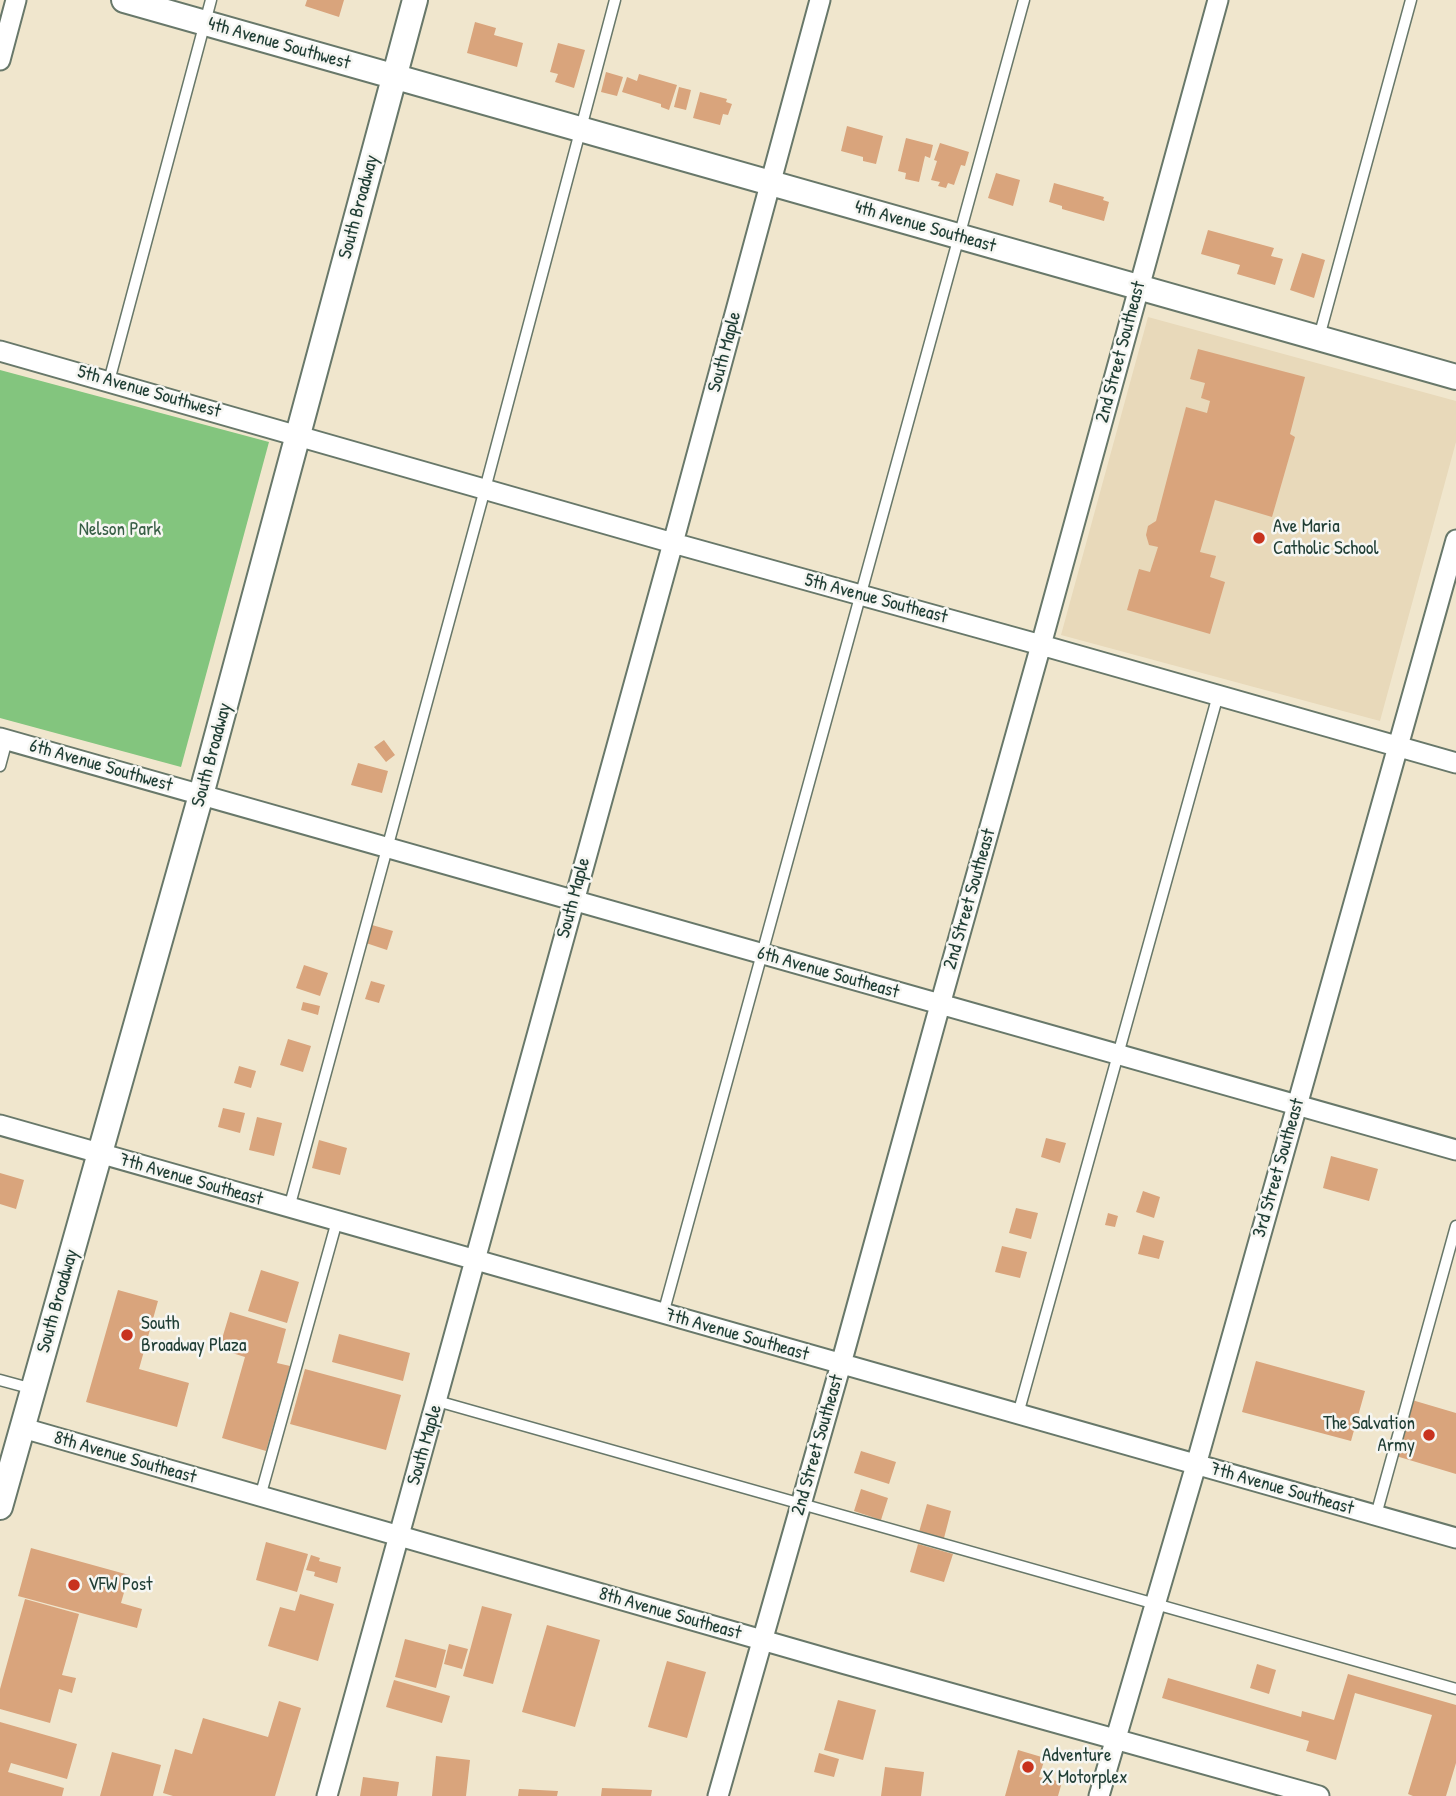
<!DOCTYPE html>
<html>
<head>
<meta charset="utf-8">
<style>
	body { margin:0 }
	canvas { display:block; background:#f0e6cd }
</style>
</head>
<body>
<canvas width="1456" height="1796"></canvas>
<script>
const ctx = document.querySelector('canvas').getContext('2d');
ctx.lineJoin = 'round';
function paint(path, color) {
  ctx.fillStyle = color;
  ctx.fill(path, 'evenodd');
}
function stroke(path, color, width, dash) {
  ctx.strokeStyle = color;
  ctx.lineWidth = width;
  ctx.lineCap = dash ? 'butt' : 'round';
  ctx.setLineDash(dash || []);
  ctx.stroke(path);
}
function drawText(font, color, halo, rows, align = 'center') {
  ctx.font = font + ' "Patrick Hand",sans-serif';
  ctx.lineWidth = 5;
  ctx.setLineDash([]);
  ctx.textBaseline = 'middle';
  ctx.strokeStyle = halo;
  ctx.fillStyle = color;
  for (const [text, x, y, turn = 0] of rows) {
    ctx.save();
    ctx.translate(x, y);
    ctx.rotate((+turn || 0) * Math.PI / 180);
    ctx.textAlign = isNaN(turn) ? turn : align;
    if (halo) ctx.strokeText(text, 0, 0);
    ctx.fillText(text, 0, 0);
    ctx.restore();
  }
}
const built = new Path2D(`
	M1148,317l308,84v41l-76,279 -319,-86z`);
const green = new Path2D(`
	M0,370l269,72 -88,325 -181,-49z`);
const building = new Path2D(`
	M307,0h37l-5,17 -34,-11z
	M475,22l21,6 -2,7 29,8 -6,24 -50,-14z
	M558,43l27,7 -11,38 -19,-6 3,-8 -8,-2z
	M606,72l17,5 -6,19 -16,-4z
	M639,74l38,11 -8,25 -8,-3v-3l-39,-12 5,-15 10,4z
	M679,87l12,3 -5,20 -12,-3z
	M700,92l27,7 -1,3 6,2 -4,11 -5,-1 -3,11 -27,-7z
	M847,126l36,10 -7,28 -13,-3v-4l-22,-6z
	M906,138l27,7 -3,13 -5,-2 -6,26 -14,-3 1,-6 -8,-2z
	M940,143l29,9 -4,14 -4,-1 -7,20 -6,-2 -2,5 -8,-2 2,-4 -9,-2 6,-19 -3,-1z
	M996,173l24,7 -7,26 -25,-8z
	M1054,183l50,14 -1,3 6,2 -5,19 -42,-12v-3l-13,-4z
	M1208,230l66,18 -3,8 12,3 -8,26 -38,-11 3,-9 -39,-11z
	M1302,253l23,7 -11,38 -24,-8z
	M1198,349l107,28 -15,57 5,3 -23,80 -57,-17 -15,52 16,4 -6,21 15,5 -15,52 -83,-24 12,-41 11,3 8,-25 -9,-2 -3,-10 2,-9 8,-5 30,-114 21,6 3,-12 -9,-3 4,-15 -15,-4z
	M384,740l11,15 -9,7 -12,-15z
	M358,763l30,8 -6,22 -31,-8z
	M372,925l21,6 -6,19 -21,-7z
	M304,965l24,8 -8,23 -24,-8z
	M371,981l14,4 -6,18 -14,-4z
	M303,1002l17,4 -2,9 -17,-5z
	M288,1039l23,7 -8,26 -23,-7z
	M239,1066l17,5 -5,17 -17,-5z
	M223,1108l22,5 -5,20 -22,-6z
	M257,1117l25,6 -8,33 -25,-6z
	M1046,1138l20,5 -6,20 -19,-6z
	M319,1140l28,8 -7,27 -28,-7z
	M1331,1156l47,13 -9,32 -46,-13z
	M0,1173l24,7 -8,29 -16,-5z
	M1143,1191l17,6 -6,21 -18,-6z
	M1016,1208l22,5 -7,26 -22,-6z
	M1108,1213l10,3 -3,11 -10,-2z
	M1143,1235l21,6 -5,18 -21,-5z
	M1002,1246l25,6 -7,26 -25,-6z
	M261,1270l38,12 -12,41 -39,-12z
	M118,1290l40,11 -19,68 50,14 -12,44 -91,-25z
	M230,1312l56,17 -9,34 13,3 -24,85 -44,-13 23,-81 -26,-8z
	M339,1334l71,19 -7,28 -71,-19z
	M1256,1361l109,30 -14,50 -109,-29z
	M305,1369l96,26 -15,55 -96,-26z
	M1412,1400l44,13v61l-60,-18z
	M861,1451l35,11 -7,22 -35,-11z
	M861,1489l27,9 -7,22 -27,-9z
	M927,1504l24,7 -7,27 -25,-6z
	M266,1542l42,12 -11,38 -41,-12z
	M918,1544l35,10 -9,28 -34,-10z
	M31,1548l98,27 -8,28 21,6 -5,19 -119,-32z
	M311,1555l9,3 -1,3 22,6 -4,16 -23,-7 1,-4 -9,-2z
	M300,1594l34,10 -16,57 -50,-15 12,-39 15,4z
	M25,1599l54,15 -17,61 14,3 -4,15 -13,-4 -9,34 -50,-14v-20z
	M482,1606l30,8 -19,70 -30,-8z
	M547,1625l53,15 -25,87 -53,-15z
	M405,1639l41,11 -10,38 -41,-11z
	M449,1644l19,5 -6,20 -18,-5z
	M667,1661l39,11 -19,66 -39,-11z
	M1257,1664l19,6 -7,24 -19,-6z
	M1348,1674l108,31v58l-10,33h-33l-5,-2 24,-79 -77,-22 -19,67 -30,-9 3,-10 -147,-43 6,-20 133,39 1,-6 32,9z
	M394,1680l56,16 -8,27 -56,-16z
	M838,1700l38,10 -13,50 -39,-10z
	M279,1701l22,7 -26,88h-102l-10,-3 12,-44 17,5 11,-36 65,19z
	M0,1722l77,22 -10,35 -56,-16 -3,9 56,16 -2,8h-62z
	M1018,1750l27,8 -6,19 23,5 -4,14h-53z
	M112,1752l49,13 -8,31h-53z
	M819,1753l20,6 -5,18 -20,-5z
	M436,1756l34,4 -4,36h-34z
	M885,1767l39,5 -3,24h-40z
	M363,1777l36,5 -2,14h-37z
	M602,1788l50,2 -1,6h-50z
	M519,1789l39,2 -1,5h-39z`);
const service = new Path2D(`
	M1319,337l92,-337
	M109,381l102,-381
	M0,766l7,-26
	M289,1208l196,-719 130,-489
	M663,1314l361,-1314
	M0,1380l33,9
	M437,1401l1019,288
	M1018,1414l200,-719
	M260,1497l77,-276
	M1376,1515l80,-289`);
const minor = new Path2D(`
	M0,60l16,-60
	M0,351l673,192 368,102 415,118
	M0,738l1456,412
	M0,1125l1456,413
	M23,1428c431,125 863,249 1296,368
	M327,1796l346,-1253 147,-543
	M718,1796l123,-432 99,-359 101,-360 177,-645
	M1099,1796l97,-331 260,-925`);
const tertiary = new Path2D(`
	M124,0l1332,377
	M0,1507l201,-712 214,-795`);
const markers = [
	[1259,538,7,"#c8321e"],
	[127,1335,7,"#c8321e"],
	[1429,1435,7,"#c8321e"],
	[74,1585,7,"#c8321e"],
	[1028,1767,7,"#c8321e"]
];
const streetNames = [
	["4th Avenue Southwest",279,44,16],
	["South Broadway",359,207,-75],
	["4th Avenue Southeast",925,227,16],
	["South Maple",725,352,-75],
	["2nd Street Southeast",1121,352,-75],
	["5th Avenue Southwest",149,392,16],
	["5th Avenue Southeast",876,599,15],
	["South Broadway",212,755,-75],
	["6th Avenue Southwest",101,766,16],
	["South Maple",574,898,-75],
	["2nd Street Southeast",970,899,-74],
	["6th Avenue Southeast",828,973,16],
	["3rd Street Southeast",1279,1168,-74],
	["7th Avenue Southeast",191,1180,16],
	["South Broadway",58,1301,-74],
	["7th Avenue Southeast",737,1335,16],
	["South Maple",425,1445,-74],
	["2nd Street Southeast",818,1445,-74],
	["8th Avenue Southeast",125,1458,16],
	["7th Avenue Southeast",1282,1489,16],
	["8th Avenue Southeast",670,1614,16]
];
const poiNames = [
	["Ave Maria",1273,527],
	["Catholic School",1273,549],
	["South",141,1324],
	["Broadway Plaza",141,1346],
	["The Salvation",1415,1424,"right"],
	["Army",1415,1446,"right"],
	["VFW Post",88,1585],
	["Adventure",1042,1756],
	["X Motorplex",1042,1778]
];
const parkNames = [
	["Nelson Park",120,530]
];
paint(built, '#e8d9ba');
paint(green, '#83c57e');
paint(building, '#d9a47c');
stroke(service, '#68786a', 13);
stroke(minor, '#68786a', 23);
stroke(tertiary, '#68786a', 28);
stroke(service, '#fff', 10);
stroke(minor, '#fff', 19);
stroke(tertiary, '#fff', 24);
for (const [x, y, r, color] of markers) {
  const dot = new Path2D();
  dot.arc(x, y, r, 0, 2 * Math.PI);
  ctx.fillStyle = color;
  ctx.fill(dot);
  stroke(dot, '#f6f6f2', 2.5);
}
drawText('19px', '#1f3d34', '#f6f6f2', streetNames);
drawText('19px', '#1f3d34', '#f6f6f2', poiNames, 'left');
drawText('19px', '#385f46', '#f6f6f2', parkNames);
</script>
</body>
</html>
